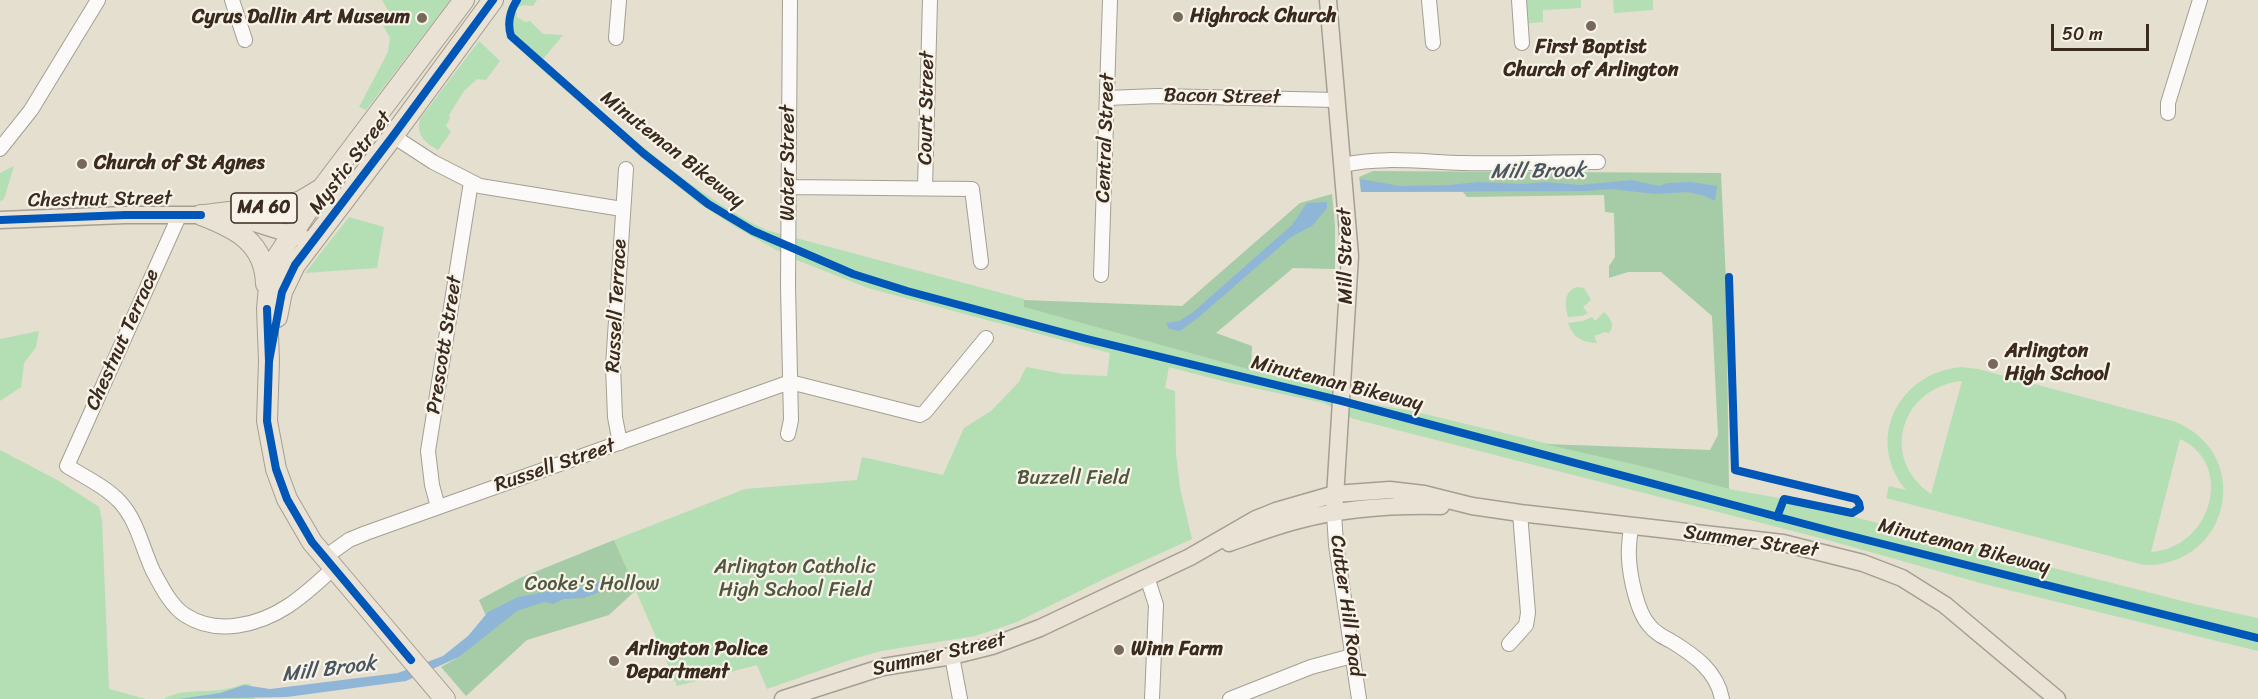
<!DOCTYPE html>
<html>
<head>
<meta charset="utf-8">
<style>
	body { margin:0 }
	#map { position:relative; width:2258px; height:699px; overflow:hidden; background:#e4dfcf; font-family:Sriracha,sans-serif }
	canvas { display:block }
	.scale { position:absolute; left:2051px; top:24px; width:98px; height:27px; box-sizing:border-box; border:3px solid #3b2a1e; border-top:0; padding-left:8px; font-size:18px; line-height:21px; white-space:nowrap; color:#3b2a1e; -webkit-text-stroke:4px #f7f3e8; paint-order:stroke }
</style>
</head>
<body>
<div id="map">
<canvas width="2258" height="699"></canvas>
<div class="scale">50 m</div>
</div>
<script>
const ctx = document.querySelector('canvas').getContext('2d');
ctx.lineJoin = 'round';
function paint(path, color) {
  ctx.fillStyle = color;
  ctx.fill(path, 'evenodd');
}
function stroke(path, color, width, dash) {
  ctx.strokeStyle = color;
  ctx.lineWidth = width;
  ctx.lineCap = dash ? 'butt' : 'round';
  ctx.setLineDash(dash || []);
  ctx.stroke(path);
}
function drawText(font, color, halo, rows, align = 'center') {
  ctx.font = font + ' Sriracha,sans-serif';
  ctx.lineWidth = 4.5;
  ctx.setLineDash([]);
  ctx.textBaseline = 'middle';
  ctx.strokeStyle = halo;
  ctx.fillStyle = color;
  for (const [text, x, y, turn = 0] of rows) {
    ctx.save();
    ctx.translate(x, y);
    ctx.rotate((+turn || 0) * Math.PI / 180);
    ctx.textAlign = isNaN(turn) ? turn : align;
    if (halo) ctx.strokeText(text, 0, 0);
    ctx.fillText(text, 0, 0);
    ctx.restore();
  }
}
const green = new Path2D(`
	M382,0h68l-84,110 -7,-3 29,-55 2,-14 -6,-11 5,-15z
	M513,0h24l-4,6c-8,0 -11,-3 -17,4l1,7 8,5 5,-1 13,13 20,1 -20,24c68,59 141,131 223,171l258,69 1,8 226,63 76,18 28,13 57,10 233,56 84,22 55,10 410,105 64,14v33l-274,-67 -160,-45 -470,-120 -30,-16 -98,-21 -57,-15 -4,21 10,3 1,63 4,34 12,51 -82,37 -93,46 -42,14 -94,15 -28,8 -86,30 -10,-24 -80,21 -63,-146 131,-51 112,-9 5,-23 81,18 21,-47 27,-17 28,-29 7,-15 38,7 43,2 3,-23 -242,-65 -79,-31 -52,-29 -37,-24 -45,-36 -113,-98 -34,-33 -3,-12 3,-17z
	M1519,0h62v8l-38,2v12l-22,2z
	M1613,0h40v10l-39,3z
	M479,41l21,20 -14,19 -9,-1 -13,12 -15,24 1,3 -4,8 5,6 -13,18c-13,-8 -22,-14 -18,-31z
	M14,166l-9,30 -2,4 -3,1v-28z
	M349,217l35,10 -7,41 -72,5z
	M1577,287l7,1 7,12 -8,7 5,6 -6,3 -14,1c-3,-12 -5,-25 9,-30z
	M1604,312c6,6 12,13 5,21l-4,-1 -11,4 3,7c-15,-1 -24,-5 -29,-20l15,-2 9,-4 3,4z
	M39,331l-3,16 -12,16 -3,24 -21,14v-62z
	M1962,367l16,2 195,52c82,31 58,146 -29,144l-258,-67 3,-12 17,4c-42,-51 -7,-118 56,-123zM1961,381h1l-31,113c-52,-36 -30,-106 30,-113zM2180,439c55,25 32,109 -29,113z
	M0,450l59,31 40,26 3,13 7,169 37,10h-146z
	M244,684h6l4,15h-90c20,-11 40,-6 61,-10 7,-1 13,-3 19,-5z`);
const forest = new Path2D(`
	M1373,171l348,2 5,108 3,208 -84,-22 -100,-23 165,6 8,-15 -6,-119 -51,-44h-33l-19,6v-12l6,-9 -1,-44 -9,-1 -1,-17 -137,2 -4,-5h-102l-2,-15z
	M1332,194l3,32v43l-42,-1 -77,65 36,13 -1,24 -227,-63v-7l158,6 118,-103z
	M614,540l22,50 -27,25 -82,25 -61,56 -25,-29 18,-10 34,-29 -7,-12 -7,-16 41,-22z`);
const water = new Path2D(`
	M1360,179l40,7 49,-1 29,-3 44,2 24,-2 34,3 52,-5 27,6 8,-3 24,-1 26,4 -2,15 -10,-5 -18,-4 -32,2 -44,-5 -25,2 -225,1z
	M1327,202v6l-15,18 -21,11 -92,80 -19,14 -11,-2 -3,-6 13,-2 13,-8 100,-88 15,-22z
	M604,579l4,10 -24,9 -20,1 -11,5 -9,-2 -27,9 -58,46 -53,24 -119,16 -108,2 41,-6 24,-8 26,4 128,-16 45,-17 25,-20 20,-24 30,-15 32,-6 33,-3z`);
const minor = new Path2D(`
	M232,0l13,40
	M1429,0l4,43
	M1519,0l3,43
	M616,38l3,-38
	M1107,98l50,-2 179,4
	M2168,113v-10l32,-103
	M393,136l40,26 47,24 142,23
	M0,149l31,-39 67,-110
	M1343,165c39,-9 80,-3 120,-2 45,1 90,-1 135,-1
	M789,187l183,2 9,73
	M925,188l5,-188
	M180,214l-113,252c18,11 39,21 53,36 18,20 22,46 33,69 8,15 18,35 32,44 32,21 74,10 103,-9 17,-11 31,-25 46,-38
	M1101,275l9,-275
	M788,434l3,-14 -3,-134 2,-286
	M620,443l-5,-26 -2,-51 13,-197
	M438,507l-6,-22 -4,-34 43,-269
	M1334,513l2,32 23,154
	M1631,526c-1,11 -3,22 -2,33 1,17 8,53 20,66 6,8 14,12 22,16 23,14 46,30 51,58
	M325,557l24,-17 17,-7 424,-151 130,33 5,-3 61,-74
	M1147,577l9,28 -4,94
	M1509,644l17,-19 2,-12 -8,-100
	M952,656l8,43
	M1230,699l81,-32 41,-11`);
const major = new Path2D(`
	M1328,0l22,256 -16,257
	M0,220l125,-5h76l47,6 55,17
	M1229,543c23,-8 46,-17 70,-23 46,-12 95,-15 142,-14
	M783,699l100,-32 69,-11 40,-10 48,-18 150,-71 66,-38 20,-8 59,-17 55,-4 34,4 48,12 48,7 263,30 80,20 39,15 43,27 112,94`);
const highway = new Path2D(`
	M201,215c34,13 64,27 65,69
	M205,215l83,-10 13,-4 20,-12
	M277,317l5,-25 13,-27 98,-129 100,-136
	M445,699l-133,-157 -25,-43 -11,-30 -9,-48 2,-60 -2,-52 3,-34 6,-16 47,-72 141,-187`);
const cycleway = new Path2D(`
	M517,0c-7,11 -10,23 -6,36l132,117 65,51 45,27 100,43 54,17 180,48 255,62 489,130 427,107
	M0,220l125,-5h76
	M1729,277l6,193 121,29 3,4 1,5 -8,5 -68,-14 -7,18
	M267,309l2,52 -2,60 9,48 11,30 25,43 99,118
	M269,361l13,-69 13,-27 98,-129 100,-136`);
const markers = [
	[1178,17,6,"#76695c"],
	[422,18,6,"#76695c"],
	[1591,26,6,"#76695c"],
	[82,164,6,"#76695c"],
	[1993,364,6,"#76695c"],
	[1119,650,6,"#76695c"],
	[614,661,6,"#76695c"]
];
const shields = [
	[264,208,66]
];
const shieldNames = [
	["MA 60",264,208]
];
const poiNames = [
	["Highrock Church",1190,17],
	["Cyrus Dallin Art Museum",410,18,"right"],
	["First Baptist",1591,48,"center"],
	["Church of Arlington",1591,71,"center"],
	["Church of St Agnes",94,164],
	["Arlington",2005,352],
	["High School",2005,375],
	["Arlington Police",626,650],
	["Department",626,673],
	["Winn Farm",1131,650]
];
const streetNames = [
	["Bacon Street",1222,97,1],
	["Court Street",927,108,-89],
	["Central Street",1106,138,-88],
	["Minuteman Bikeway",672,150,38],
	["Mystic Street",351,163,-53],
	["Water Street",789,163,-90],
	["Chestnut Street",100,200,-1],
	["Mill Street",1346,256,-91],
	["Russell Terrace",617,306,-87],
	["Chestnut Terrace",123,340,-66],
	["Prescott Street",445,345,-81],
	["Minuteman Bikeway",1337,384,14],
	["Russell Street",555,466,-19],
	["Summer Street",1751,542,8],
	["Minuteman Bikeway",1964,547,14],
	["Cutter Hill Road",1346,606,82],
	["Summer Street",939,655,-13]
];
const parkNames = [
	["Buzzell Field",1073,479],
	["Arlington Catholic",795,568],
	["High School Field",795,591],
	["Cooke's Hollow",592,585]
];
const waterNames = [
	["Mill Brook",1538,172,-1],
	["Mill Brook",329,670,-7]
];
paint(green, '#b4deb4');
paint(forest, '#a5cca6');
paint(water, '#8fb6d7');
stroke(minor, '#a49f94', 16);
stroke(major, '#a49f94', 19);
stroke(highway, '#a49f94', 22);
stroke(minor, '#fbfaf8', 14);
stroke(major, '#e9e2d5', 16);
stroke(highway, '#e9e2d5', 20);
stroke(cycleway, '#0057b8', 8);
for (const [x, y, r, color] of markers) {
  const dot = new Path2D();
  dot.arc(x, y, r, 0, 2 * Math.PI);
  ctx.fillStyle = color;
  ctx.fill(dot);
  stroke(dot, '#f7f3e8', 2);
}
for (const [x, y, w] of shields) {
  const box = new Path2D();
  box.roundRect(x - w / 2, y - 15, w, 30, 4.5);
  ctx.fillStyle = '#f7f3e8';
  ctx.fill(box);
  stroke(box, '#3b2a1e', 1.5);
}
drawText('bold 18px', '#3b2a1e', null, shieldNames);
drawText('bold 20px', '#3b2a1e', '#f7f3e8', poiNames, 'left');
drawText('20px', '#3b2a1e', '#f7f3e8', streetNames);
drawText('20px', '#50573e', '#f7f3e8', parkNames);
drawText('italic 21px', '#4b5560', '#f7f3e8', waterNames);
</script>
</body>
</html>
